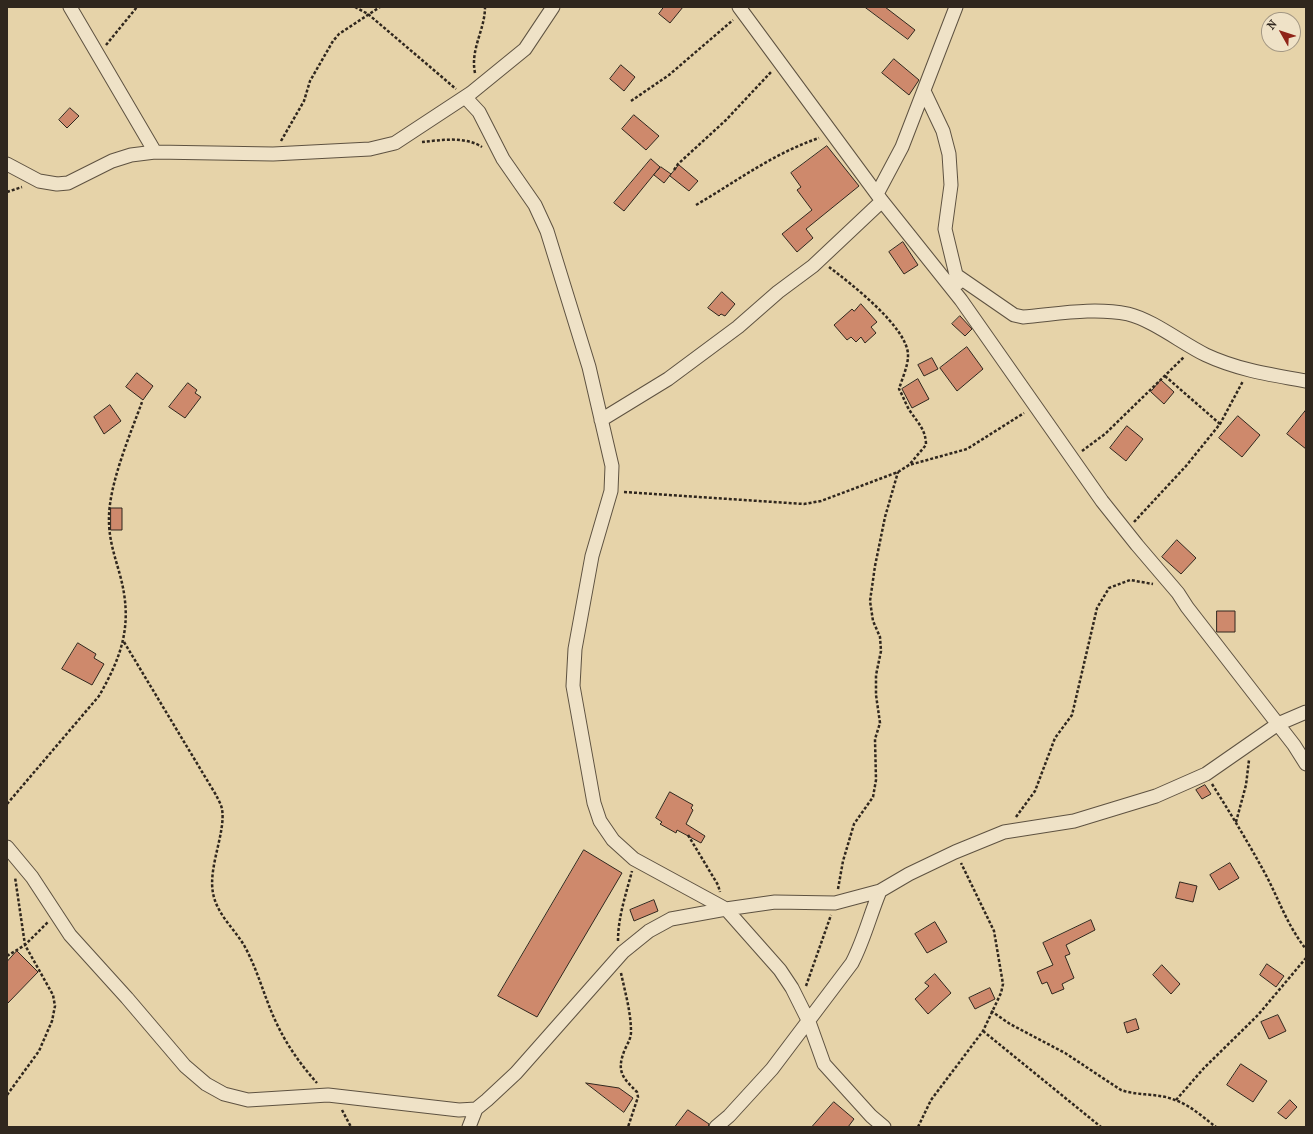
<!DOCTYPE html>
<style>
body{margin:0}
#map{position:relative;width:1313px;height:1134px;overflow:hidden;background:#e6d3a9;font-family:"IM FELL French Canon",serif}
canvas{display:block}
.frame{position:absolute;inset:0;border:8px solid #30271e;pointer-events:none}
.north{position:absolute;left:1261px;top:12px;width:40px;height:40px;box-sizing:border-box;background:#efe2c7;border:1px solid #a39783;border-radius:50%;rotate:309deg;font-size:11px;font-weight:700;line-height:16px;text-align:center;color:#30271e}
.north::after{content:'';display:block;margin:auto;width:14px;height:18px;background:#8f2418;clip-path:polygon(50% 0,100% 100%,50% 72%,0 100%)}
</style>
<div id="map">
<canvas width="1313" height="1134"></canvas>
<div class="frame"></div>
<div class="north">N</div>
</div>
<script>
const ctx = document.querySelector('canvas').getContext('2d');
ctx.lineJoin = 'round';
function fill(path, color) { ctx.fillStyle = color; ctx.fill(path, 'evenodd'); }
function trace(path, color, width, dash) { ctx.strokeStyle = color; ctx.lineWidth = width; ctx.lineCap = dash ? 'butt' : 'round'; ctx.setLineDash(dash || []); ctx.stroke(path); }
const building = new Path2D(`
 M 664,7 L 683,7 L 670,23 L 659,14 Z
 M 865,7 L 885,7 L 915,30 L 908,39 Z
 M 894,59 L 919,80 L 909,95 L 882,73 Z
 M 621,65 L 635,77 L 624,91 L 610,79 Z
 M 70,108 L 79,116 L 67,128 L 59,120 Z
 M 634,115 L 659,136 L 646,150 L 622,129 Z
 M 827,146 L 859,186 L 806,229 L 813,238 L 797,252 L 782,234 L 812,210 L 797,190 L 801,187 L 791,173 Z
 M 651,159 L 660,167 L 624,211 L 614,203 Z
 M 679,165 L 698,181 L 689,191 L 670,176 Z
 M 661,167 L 671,174 L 664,183 L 654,175 Z
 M 903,242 L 918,265 L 904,274 L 889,252 Z
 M 722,292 L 735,304 L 725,316 L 721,314 L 719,316 L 708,308 Z
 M 861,304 L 877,322 L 871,327 L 876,333 L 865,343 L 861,337 L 856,342 L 851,337 L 847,340 L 834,325 L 852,309 L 854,311 Z
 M 960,316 L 972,329 L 965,336 L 952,324 Z
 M 967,347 L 983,369 L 957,391 L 940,368 Z
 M 932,358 L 938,369 L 924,376 L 918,365 Z
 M 137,373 L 153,386 L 143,400 L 126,387 Z
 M 918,379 L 929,399 L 912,408 L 902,389 Z
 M 1161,380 L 1174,392 L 1164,404 L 1151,392 Z
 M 188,383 L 197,390 L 195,393 L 201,397 L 185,418 L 169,407 Z
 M 110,405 L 121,421 L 104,434 L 94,417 Z
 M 1306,410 L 1306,449 L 1287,434 Z
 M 1238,416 L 1260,435 L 1242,457 L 1219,438 Z
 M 1127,426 L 1143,439 L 1126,461 L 1110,448 Z
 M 111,508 L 122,508 L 122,530 L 111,530 Z
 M 1177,540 L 1196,558 L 1181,574 L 1162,557 Z
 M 1217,611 L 1235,611 L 1235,632 L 1217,632 Z
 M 78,643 L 96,654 L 94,658 L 104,664 L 92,685 L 62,669 Z
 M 1205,785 L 1211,794 L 1202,799 L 1196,790 Z
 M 670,792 L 693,805 L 691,808 L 693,810 L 686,824 L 705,836 L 701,843 L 677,830 L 676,833 L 660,824 L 662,822 L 656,818 Z
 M 584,850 L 622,873 L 537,1017 L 498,996 Z
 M 1230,863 L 1239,878 L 1219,890 L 1210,875 Z
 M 1180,882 L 1197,886 L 1193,902 L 1176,898 Z
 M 654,900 L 658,911 L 634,921 L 630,910 Z
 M 1091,920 L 1095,930 L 1066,945 L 1070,954 L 1065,956 L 1074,978 L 1062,984 L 1064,989 L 1052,994 L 1047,982 L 1042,984 L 1037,972 L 1053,965 L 1043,943 Z
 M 935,922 L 947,942 L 927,953 L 915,934 Z
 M 17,951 L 38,972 L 7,1004 L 7,962 Z
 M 1267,964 L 1284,976 L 1276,987 L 1260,975 Z
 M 1162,965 L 1180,984 L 1171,994 L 1153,975 Z
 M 935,974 L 951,993 L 928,1014 L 915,999 L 929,986 L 925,983 Z
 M 990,988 L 995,999 L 975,1009 L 969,998 Z
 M 1278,1015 L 1286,1031 L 1269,1039 L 1261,1022 Z
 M 1136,1019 L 1139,1029 L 1127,1033 L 1124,1023 Z
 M 1241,1064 L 1267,1081 L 1253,1102 L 1227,1085 Z
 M 586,1083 L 619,1088 L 633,1098 L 624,1112 Z
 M 1290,1100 L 1297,1107 L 1286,1119 L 1278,1113 Z
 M 834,1102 L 854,1119 L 848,1127 L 812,1127 Z
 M 688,1110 L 709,1124 L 708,1127 L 675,1127 Z`);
const path = new Path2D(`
 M 355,7 L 368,14 L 456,89
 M 106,45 L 137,7
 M 475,73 C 470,49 485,30 485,7
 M 631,101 L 669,75 L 733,20
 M 281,141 L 304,101 L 310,81 L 333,41 L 339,34 L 380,7
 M 422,142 C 441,140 465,136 482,147
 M 674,170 L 678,164 L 726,120 L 771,72
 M 7,192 L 22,187
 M 696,205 C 737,181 774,153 819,138
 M 829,267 C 850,283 909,328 908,356 C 908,366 902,379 899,389 C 903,396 906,405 910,411 C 918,423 926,430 926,445 L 909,465
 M 1165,376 L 1220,424
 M 1082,451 L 1105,434 L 1184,357
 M 624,492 L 804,504 L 821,501 L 898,472 L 909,465 L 967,449 L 1024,413
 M 1134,522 L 1186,466 L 1220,424 L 1243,381
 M 124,642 L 216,795 C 218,799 221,804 222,809 C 226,832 208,867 213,893 C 217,915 235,929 245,947 C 258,971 264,996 275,1020 C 286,1044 300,1064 317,1083
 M 1212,784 C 1232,816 1251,847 1268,879 C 1280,903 1289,928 1306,949
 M 7,804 L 99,696 C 123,654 133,623 120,575 C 115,557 109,540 109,521 C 108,486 130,435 142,402
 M 1016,817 L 1035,791 L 1055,738 L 1072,715 L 1097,608 L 1109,588 L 1130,580 L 1153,584
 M 1236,822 L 1246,785 L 1249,760
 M 688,835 L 718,885 L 720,892
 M 838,889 L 843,861 L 854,824 L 873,797 L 876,780 L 875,739 L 880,723 L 876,695 L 876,675 L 881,651 L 880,637 L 873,621 L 870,601 L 875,566 L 885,517 L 898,472
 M 618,941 C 618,917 626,894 632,871
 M 7,956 L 25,945 L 48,922
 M 621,973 C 625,992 631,1012 631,1032 C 631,1038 628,1043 625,1049 C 616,1071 622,1077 637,1092 L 638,1097 L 628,1127
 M 806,986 L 831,915
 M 991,1011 L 1010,1024 L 1065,1053 L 1121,1090 C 1138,1096 1159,1093 1175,1100 C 1190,1105 1204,1118 1216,1127
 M 983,1031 L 1101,1127
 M 7,1095 L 39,1051 L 52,1021 L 55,1006 L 53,995 L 25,945 L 15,877
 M 1176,1100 L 1204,1068 L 1258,1015 L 1306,958
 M 342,1110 L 351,1127
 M 918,1127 L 931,1100 L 983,1031 L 1001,993 L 1003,984 L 994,931 L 961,863`);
const minor = new Path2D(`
 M 70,7 L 155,152
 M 739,7 L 882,201 L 961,300 L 1102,501 L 1137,545 L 1178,593 L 1187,607 L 1294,745 L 1306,764
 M 924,91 L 943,131 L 949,154 L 951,185 L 945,229 L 958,283
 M 465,97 L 479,112 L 503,159 L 535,205 L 547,231 L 589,367 L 612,466 L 611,491 L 592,556 L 575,649 L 573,686 L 594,803 L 600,821 L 613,840 L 634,859 L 726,909 L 780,970 L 792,988 L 809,1022 L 824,1064 L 871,1116 L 884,1127
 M 7,164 L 39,181 L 57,184 L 68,183 L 112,161 L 131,155 L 155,152 L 273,154 L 370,149 L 395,143 L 471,93 L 525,49 L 553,7
 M 877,194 L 902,147 L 956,7
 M 956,275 L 1014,315 L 1023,317 C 1058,314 1093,307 1128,314 C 1153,320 1183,344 1206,355 C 1238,370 1272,375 1306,381
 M 601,420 L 668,379 L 738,327 L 778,292 L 813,266 L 882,201
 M 7,847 L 32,877 L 70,935 L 127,998 L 185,1066 L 206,1084 L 224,1094 L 248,1100 L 328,1095 L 459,1110 L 476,1109 L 487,1100 L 516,1073 L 623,952 L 649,931 L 671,919 L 726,909 L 775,902 L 835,903 L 880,891 L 909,874 L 955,852 L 1004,832 L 1074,821 L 1156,796 L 1206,774 L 1278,724 L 1306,712
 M 469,1127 L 476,1109
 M 716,1127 L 729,1116 L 772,1069 L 852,963 C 864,940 870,915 880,891`);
fill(building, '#ce896c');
trace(building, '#30271e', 1);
trace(minor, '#5e5241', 15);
trace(path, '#30271e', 2.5, [3, 2]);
trace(minor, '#efe2c7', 13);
</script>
